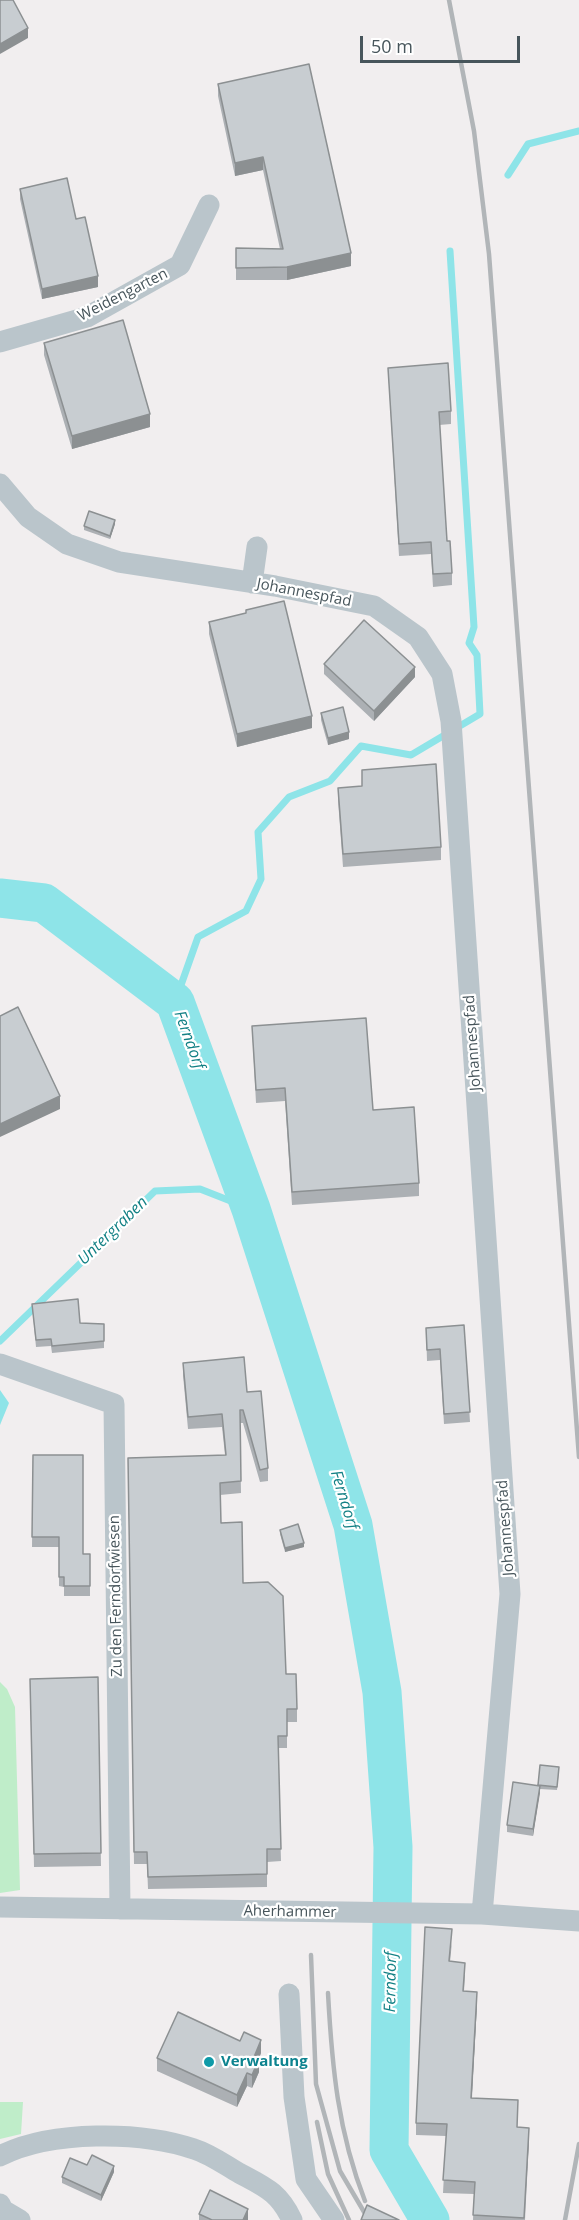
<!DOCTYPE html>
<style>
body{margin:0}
#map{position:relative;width:579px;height:2220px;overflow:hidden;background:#f1eeef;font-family:"Open Sans",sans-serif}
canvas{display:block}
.scale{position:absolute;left:360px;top:36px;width:160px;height:27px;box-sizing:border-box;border:3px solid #47555b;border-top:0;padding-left:8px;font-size:18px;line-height:21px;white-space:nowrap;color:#47555b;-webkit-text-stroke:4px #fff;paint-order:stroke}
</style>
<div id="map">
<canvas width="579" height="2220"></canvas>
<div class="scale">50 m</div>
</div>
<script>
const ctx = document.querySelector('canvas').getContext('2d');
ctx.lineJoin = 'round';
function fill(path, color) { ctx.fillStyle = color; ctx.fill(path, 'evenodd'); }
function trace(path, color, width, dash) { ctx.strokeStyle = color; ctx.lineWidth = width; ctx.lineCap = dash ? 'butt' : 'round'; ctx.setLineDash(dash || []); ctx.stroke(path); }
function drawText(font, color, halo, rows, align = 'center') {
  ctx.font = font + ' "Open Sans",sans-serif'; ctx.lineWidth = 4.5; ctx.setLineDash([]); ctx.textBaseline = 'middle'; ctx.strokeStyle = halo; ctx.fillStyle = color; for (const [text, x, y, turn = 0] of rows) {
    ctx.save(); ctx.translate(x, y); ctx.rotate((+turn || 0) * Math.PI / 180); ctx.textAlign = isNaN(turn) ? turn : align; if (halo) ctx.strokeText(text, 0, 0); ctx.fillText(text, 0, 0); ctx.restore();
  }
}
const green = new Path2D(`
 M 0,1682 L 7,1689 L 15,1707 L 20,1890 L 0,1893 Z
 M 0,2102 L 23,2102 L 21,2134 L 0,2139 Z`);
const water = new Path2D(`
 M 0,1390 L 9,1403 L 0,1425 Z`);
const stream = new Path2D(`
 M 508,175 L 528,144 L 579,131
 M 175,1002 L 198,937 L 246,911 L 261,879 L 258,832 L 289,797 L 330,781 L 361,746 L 411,755 L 480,714 L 477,655 L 469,643 L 474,627 L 450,251
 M 0,1341 L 155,1191 L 200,1189 L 251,1209`);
const river = new Path2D(`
 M 0,898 L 44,903 L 175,1002 L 251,1209 L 353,1525 L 382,1692 L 393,1847 L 389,2150 L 430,2220`);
const minor = new Path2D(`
 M 0,342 L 87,317 L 180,265 L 209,205
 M 0,484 L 28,517 L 67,544 L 119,562 L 275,586 L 374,606 L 418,637 L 442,674 L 451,721 L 510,1594 L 482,1914
 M 252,583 L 257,547
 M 0,1364 L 114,1404 L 120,1909
 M 0,1907 L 482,1914 L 579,1921
 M 289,1994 L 294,2097 L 306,2179 L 334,2220
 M 0,2156 C 51,2130 141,2131 194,2149 C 210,2154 225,2165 239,2173 C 265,2187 279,2192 292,2220
 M 0,2204 L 3,2210 L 20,2220`);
const rail = new Path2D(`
 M 449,0 L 474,131 L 489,254 L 579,1457
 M 311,1955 L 316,2084 L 340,2171 L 367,2217
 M 328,1993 C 332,2067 338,2132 365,2201
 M 317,2122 L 328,2174 L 349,2220
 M 565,2220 L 579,2144`);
const wall = new Path2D(`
 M 218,84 L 351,266 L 287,280 L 236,280 L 236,248 L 280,249 L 263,170 L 235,176 L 218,96 Z
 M 20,189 L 76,219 L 98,287 L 42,299 L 20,199 Z
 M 44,343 L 150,427 L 72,449 L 44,355 Z
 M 388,368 L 451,411 L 451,424 L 439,425 L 447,541 L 452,573 L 452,585 L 433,587 L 431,554 L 399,556 Z
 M 115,524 L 110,539 L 84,530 L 84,526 Z
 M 246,610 L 312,728 L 237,747 L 209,634 L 209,622 L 246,613 Z
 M 324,664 L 415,677 L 374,721 L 324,674 Z
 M 321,713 L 349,739 L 328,745 L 321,720 Z
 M 338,788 L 441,847 L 441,860 L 343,867 L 338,800 Z
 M 252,1026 L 373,1110 L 419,1183 L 419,1196 L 292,1205 L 285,1101 L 256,1103 Z
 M 32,1304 L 80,1323 L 104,1324 L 104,1348 L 52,1353 L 51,1346 L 36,1347 Z
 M 464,1325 L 470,1422 L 444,1424 L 440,1360 L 427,1361 L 426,1328 Z
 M 183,1363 L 247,1392 L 268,1468 L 268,1481 L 260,1482 L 243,1423 L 240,1423 L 241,1493 L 220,1495 L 221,1523 L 243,1583 L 286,1674 L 297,1709 L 297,1722 L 287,1722 L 287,1748 L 278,1748 L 281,1861 L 267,1862 L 267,1887 L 148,1889 L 147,1864 L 134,1864 L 128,1458 L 225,1455 L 222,1427 L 188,1429 L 183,1375 Z
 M 33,1455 L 83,1554 L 90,1554 L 90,1596 L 64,1596 L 64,1587 L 59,1586 L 59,1547 L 32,1547 Z
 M 280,1530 L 304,1547 L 285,1552 L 280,1534 Z
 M 98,1677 L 101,1866 L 34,1867 L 30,1679 Z
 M 540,1765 L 559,1771 L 557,1790 L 540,1789 L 533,1836 L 507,1832 L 507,1825 L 538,1786 Z
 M 452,1942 L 450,1962 L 465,1975 L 464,1991 L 477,2004 L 472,2098 L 518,2113 L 517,2127 L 529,2140 L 525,2220 L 473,2220 L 474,2194 L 443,2193 L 446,2136 L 416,2135 L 416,2123 Z
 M 261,2053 L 259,2059 L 259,2072 L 252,2088 L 247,2086 L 237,2107 L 157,2071 L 157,2058 Z
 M 87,2165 L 114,2172 L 101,2201 L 62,2183 L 62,2177 Z
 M 199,2214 L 248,2220 L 199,2220 Z`);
const shadedWall = new Path2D(`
 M 28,28 L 28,38 L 0,54 L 0,44 Z
 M 263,157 L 263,170 L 235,176 L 235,163 Z
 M 351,253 L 351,266 L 287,280 L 287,267 Z
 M 98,276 L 98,287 L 42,299 L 42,289 Z
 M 150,414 L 150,427 L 72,449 L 72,436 Z
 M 115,520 L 115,524 L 110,539 L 110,536 Z
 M 415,667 L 415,677 L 374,721 L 374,711 Z
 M 312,716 L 312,728 L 237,747 L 237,734 Z
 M 349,732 L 349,739 L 328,745 L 328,738 Z
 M 60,1096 L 60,1109 L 0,1137 L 0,1124 Z
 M 304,1543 L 304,1547 L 285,1552 L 285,1548 Z
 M 540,1786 L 540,1793 L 533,1836 L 533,1829 Z
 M 477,1992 L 477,2004 L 471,2110 L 471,2098 Z
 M 261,2040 L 261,2053 L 254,2070 L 254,2057 Z
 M 259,2059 L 259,2072 L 252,2088 L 252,2075 Z
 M 247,2073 L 247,2086 L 237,2107 L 237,2095 Z
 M 529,2128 L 529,2140 L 524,2220 Z
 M 114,2166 L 114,2172 L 101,2201 L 101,2195 Z
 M 248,2209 L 248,2220 L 243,2220 Z`);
const building = new Path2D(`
 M 0,0 L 13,0 L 28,28 L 0,44 Z
 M 309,64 L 351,253 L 287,267 L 236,268 L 236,248 L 283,249 L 263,157 L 235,163 L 218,84 Z
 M 67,178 L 76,219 L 85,217 L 98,276 L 42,289 L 20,189 Z
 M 123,320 L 150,414 L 72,436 L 44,343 Z
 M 448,363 L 451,411 L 439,412 L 447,541 L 450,541 L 452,573 L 433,574 L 431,542 L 399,544 L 388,368 Z
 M 89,511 L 115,520 L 110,536 L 84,526 Z
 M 284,601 L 312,716 L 237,734 L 209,622 L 246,613 L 246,610 Z
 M 364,620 L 415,667 L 374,711 L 324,664 Z
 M 343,707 L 349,732 L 328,738 L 321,713 Z
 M 436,764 L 441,847 L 343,854 L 338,788 L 362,786 L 362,770 Z
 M 18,1007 L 60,1096 L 0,1124 L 0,1016 Z
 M 366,1018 L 373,1110 L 414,1107 L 419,1183 L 292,1192 L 285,1088 L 256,1090 L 252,1026 Z
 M 78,1299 L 80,1323 L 104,1324 L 104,1341 L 52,1346 L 51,1339 L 36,1340 L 32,1304 Z
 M 464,1325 L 470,1412 L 444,1414 L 440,1349 L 427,1350 L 426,1328 Z
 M 244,1357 L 247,1392 L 261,1391 L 268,1468 L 260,1470 L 243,1410 L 240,1410 L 241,1481 L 220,1483 L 221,1523 L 242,1522 L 243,1583 L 268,1582 L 283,1596 L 286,1674 L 296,1674 L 297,1709 L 287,1709 L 287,1736 L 278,1736 L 281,1849 L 267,1849 L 267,1874 L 148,1877 L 147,1852 L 134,1852 L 128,1458 L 226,1455 L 222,1414 L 188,1417 L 183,1363 Z
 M 33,1455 L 83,1455 L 83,1554 L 90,1554 L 90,1586 L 64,1586 L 64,1577 L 59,1577 L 59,1537 L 32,1537 Z
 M 298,1524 L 304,1543 L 285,1548 L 280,1530 Z
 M 98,1677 L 101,1853 L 34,1854 L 30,1679 Z
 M 540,1765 L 559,1767 L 557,1787 L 538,1785 Z
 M 513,1782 L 540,1786 L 533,1829 L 507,1825 Z
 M 425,1927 L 452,1929 L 449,1961 L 465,1963 L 463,1991 L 477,1992 L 471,2098 L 518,2100 L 517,2127 L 529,2128 L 524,2218 L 473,2215 L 475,2182 L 443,2180 L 447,2124 L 416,2123 Z
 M 178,2012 L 240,2041 L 244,2032 L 261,2040 L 254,2057 L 259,2059 L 252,2075 L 247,2073 L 237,2095 L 157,2058 Z
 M 92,2155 L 114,2166 L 101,2195 L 62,2177 L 70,2158 L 87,2165 Z
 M 210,2190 L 248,2209 L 243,2220 L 212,2220 L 199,2214 Z
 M 367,2205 L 399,2220 L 361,2220 Z`);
const markers = [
 [209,2062,6,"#0f9aa8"]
];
const streetNames = [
 ["Weidengarten",123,295,-27],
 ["Johannespfad",304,593,11],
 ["Johannespfad",473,1043,-94],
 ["Johannespfad",506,1528,-94],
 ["Zu den Ferndorfwiesen",116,1596,-91],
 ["Aherhammer",290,1912,1]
];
const cultureNames = [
 ["Verwaltung",221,2062]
];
const waterNames = [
 ["Ferndorf",189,1040,70],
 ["Untergraben",113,1231,-44],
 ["Ferndorf",344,1500,73],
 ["Ferndorf",391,1982,-89]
];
fill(green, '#bfedc9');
fill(water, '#8ee4e8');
trace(stream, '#8ee4e8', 7);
trace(river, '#8ee4e8', 39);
trace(minor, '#bac5cb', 21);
trace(rail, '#b1b5b8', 4.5);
fill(wall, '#acb0b4');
fill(shadedWall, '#8c9092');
fill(building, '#c8cdd1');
trace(building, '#8c9092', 1.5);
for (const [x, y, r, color] of markers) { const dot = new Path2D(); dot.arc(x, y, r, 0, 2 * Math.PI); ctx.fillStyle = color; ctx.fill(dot); trace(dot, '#fff', 2); }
drawText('15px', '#47555b', '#fff', streetNames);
drawText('bold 15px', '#0d838f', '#fff', cultureNames, 'left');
drawText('italic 16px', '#138185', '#fff', waterNames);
</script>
